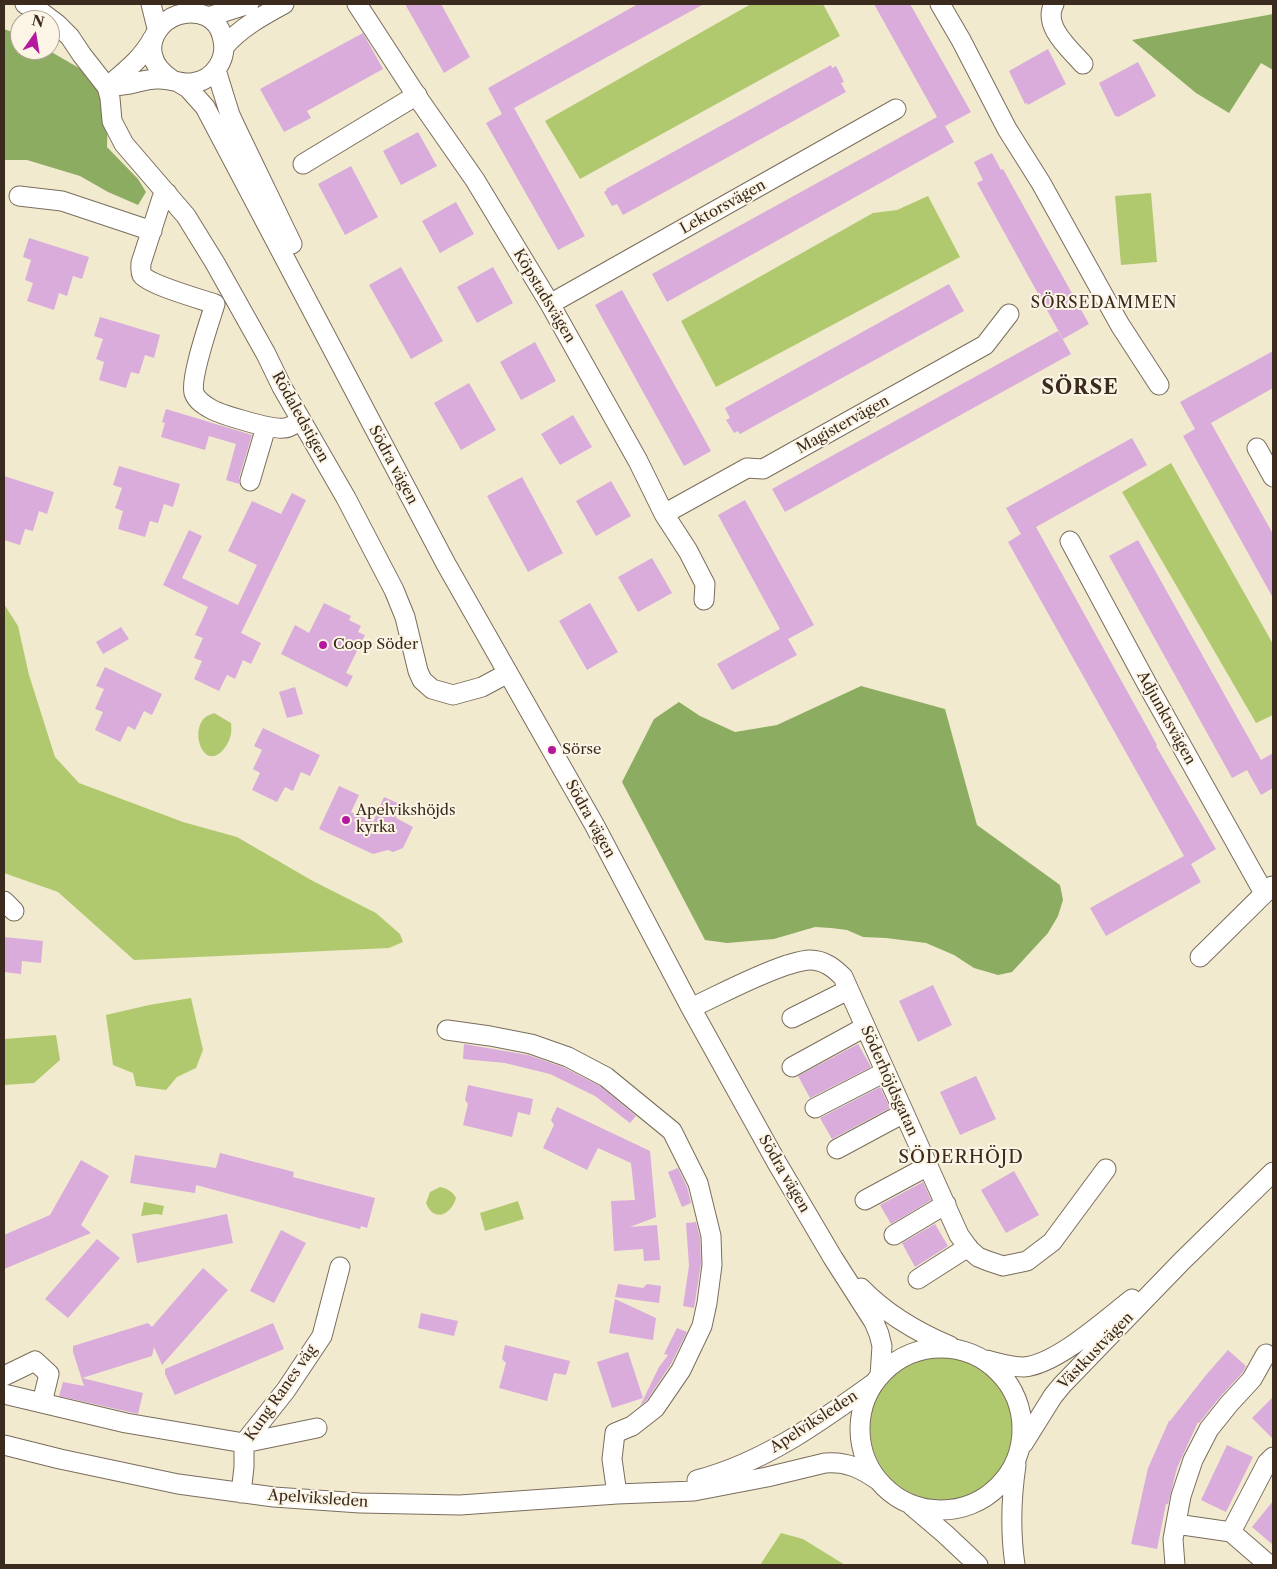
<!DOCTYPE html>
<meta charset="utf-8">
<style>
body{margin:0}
#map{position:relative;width:1277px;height:1569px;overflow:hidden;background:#f1eacf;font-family:"Libre Caslon Text",serif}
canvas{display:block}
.frame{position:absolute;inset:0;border:5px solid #3b2a1e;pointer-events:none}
.north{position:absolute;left:10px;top:10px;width:50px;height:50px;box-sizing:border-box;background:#fcf5e5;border:1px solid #afa495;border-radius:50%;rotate:13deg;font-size:14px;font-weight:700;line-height:20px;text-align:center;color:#3b2a1e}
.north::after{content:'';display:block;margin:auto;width:18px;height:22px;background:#b5179e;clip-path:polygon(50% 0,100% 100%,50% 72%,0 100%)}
</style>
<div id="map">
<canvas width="1277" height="1569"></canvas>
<div class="frame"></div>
<div class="north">N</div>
</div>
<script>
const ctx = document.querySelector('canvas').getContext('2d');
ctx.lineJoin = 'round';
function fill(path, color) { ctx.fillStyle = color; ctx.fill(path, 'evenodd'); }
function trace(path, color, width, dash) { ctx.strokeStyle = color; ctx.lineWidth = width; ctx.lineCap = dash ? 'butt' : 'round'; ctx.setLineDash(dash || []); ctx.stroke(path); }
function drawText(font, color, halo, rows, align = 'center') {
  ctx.font = font + ' "Libre Caslon Text",serif'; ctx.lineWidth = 4; ctx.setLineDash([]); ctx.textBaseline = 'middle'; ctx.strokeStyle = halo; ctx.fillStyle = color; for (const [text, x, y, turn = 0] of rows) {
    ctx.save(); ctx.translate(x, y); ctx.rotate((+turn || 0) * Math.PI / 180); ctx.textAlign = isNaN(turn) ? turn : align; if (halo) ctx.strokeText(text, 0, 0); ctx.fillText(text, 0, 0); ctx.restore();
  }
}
const green = new Path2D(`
 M 751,4 L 823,4 L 840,36 L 580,179 L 545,121 Z
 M 1151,193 L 1157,262 L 1121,265 L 1115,196 Z
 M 928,196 L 960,257 L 716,387 L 681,321 L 873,213 L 897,210 Z
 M 1171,463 L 1273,644 L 1273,715 L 1256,723 L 1122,492 Z
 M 4,604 L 18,626 L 29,675 L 55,757 L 79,783 L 183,822 L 237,837 L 311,880 L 376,913 L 400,934 L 403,942 L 389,948 L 134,960 L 58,892 L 4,873 Z
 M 214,713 L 231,723 C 232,733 231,738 226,746 C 205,777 187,729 207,716 C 209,715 212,714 214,713 Z
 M 191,998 L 203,1050 L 196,1068 L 177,1077 L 166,1090 L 136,1086 L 133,1073 L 113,1065 L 106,1015 L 149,1005 Z
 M 56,1035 L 60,1060 L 34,1083 L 4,1085 L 4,1039 Z
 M 440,1187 C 448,1189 452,1191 456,1198 C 451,1215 434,1223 426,1203 L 430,1192 Z
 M 518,1201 L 524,1219 L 485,1231 L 480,1213 Z
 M 144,1202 L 164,1206 L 162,1215 L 156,1214 L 141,1216 Z
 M870 1428a72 72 0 1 1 144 0a72 72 0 1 1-144 0Z
 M 781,1533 L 803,1539 L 845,1565 L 760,1565 Z`);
const forest = new Path2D(`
 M 1273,14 L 1273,70 L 1261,63 L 1229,113 L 1196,93 L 1132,40 Z
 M 4,29 L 20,35 L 20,50 L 48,50 L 91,75 L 108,109 L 107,147 L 138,179 L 146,192 L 138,205 L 108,192 L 80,176 L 27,160 L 4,160 Z
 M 861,686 L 945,709 L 977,825 L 1060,885 L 1063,900 L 1058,916 L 1048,933 L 1012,972 L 998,975 L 974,968 L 954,955 L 926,943 L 886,938 L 863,937 L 847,930 L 831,928 L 815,927 L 774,939 L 727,943 L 705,940 L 622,782 L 654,719 L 679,702 L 700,716 L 735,732 L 777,725 Z`);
const building = new Path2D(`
 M 405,4 L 441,4 L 470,57 L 444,73 Z
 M 638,4 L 704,4 L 514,108 L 585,236 L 558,250 L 486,123 L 502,114 L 488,88 Z
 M 874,4 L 910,4 L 971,112 L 945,126 L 954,142 L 667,302 L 652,274 L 937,117 Z
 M 363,33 L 383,69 L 307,111 L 311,118 L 284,132 L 260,89 Z
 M 1048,49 L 1066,84 L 1028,105 L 1027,103 L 1025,104 L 1009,71 Z
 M 1138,62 L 1156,96 L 1118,117 L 1117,116 L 1115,116 L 1099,83 Z
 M 831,65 L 832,68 L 836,66 L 844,82 L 841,83 L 846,92 L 623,215 L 617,204 L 612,206 L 604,192 L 607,190 L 606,189 Z
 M 418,132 L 437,166 L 401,185 L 383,151 Z
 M 992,153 L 1001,170 L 1003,169 L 1089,324 L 1063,339 L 977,183 L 983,180 L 974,162 Z
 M 351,166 L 378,217 L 345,235 L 318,184 Z
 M 456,202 L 474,234 L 440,253 L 422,221 Z
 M 29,238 L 89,257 L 82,279 L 73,276 L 67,296 L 59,293 L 54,310 L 27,301 L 33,283 L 25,280 L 31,260 L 23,257 Z
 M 401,267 L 443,341 L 411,359 L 369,285 Z
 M 493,267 L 513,303 L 477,323 L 457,287 Z
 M 949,284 L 964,311 L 740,434 L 738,431 L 734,433 L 726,420 L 730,418 L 725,408 Z
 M 622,290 L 711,451 L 684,466 L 595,305 Z
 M 100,317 L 160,335 L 154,358 L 145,355 L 139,374 L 131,372 L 126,388 L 99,380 L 104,362 L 96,359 L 103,339 L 94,336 Z
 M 1058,331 L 1071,354 L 785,512 L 772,489 Z
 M 535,342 L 556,381 L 521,400 L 500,362 Z
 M 1273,351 L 1273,388 L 1211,423 L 1273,534 L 1273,598 L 1183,436 L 1195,429 L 1180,402 Z
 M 469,383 L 496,430 L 461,450 L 434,403 Z
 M 166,409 L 252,435 L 239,478 L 239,484 L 226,480 L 236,444 L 209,436 L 205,450 L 161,437 L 165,423 L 162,422 Z
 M 573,415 L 592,447 L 560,465 L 541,434 Z
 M 1132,438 L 1147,465 L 1036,527 L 1157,745 L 1156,746 L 1216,849 L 1191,864 L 1201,882 L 1106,936 L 1090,908 L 1184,856 L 1008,542 L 1021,534 L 1006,508 Z
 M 119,466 L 180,484 L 173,507 L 164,504 L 158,523 L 150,521 L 145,537 L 118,529 L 123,511 L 115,508 L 122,488 L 113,485 Z
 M 4,476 L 54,492 L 47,514 L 39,511 L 33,531 L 25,529 L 20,545 L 4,540 Z
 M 522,477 L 563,553 L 528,572 L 487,496 Z
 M 611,481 L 631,516 L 596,536 L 576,501 Z
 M 292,493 L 306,500 L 241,633 L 261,643 L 251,664 L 243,660 L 235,679 L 227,675 L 219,691 L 194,679 L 202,661 L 194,658 L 203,638 L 195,635 L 208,607 L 163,585 L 189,530 L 202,536 L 182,578 L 238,605 L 257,565 L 228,551 L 252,501 L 281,514 Z
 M 745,500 L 814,625 L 788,639 L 797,655 L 732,690 L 717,664 L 780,629 L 718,515 Z
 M 1138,540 L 1261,760 L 1273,753 L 1273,788 L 1261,795 L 1247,770 L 1232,778 L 1109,556 Z
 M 652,558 L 672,593 L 638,612 L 618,577 Z
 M 324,603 L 351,616 L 349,620 L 361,626 L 358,632 L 365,635 L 346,673 L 353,676 L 347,687 L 281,654 L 295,625 L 309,633 Z
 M 590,603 L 618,652 L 587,670 L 559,621 Z
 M 121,627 L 129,639 L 103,654 L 96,642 Z
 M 105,667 L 162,694 L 152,715 L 144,711 L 135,730 L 128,726 L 120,742 L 95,730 L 103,712 L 95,709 L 104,689 L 96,686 Z
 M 295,687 L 303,714 L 287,718 L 279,692 Z
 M 263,728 L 320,755 L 310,776 L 301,772 L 293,791 L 285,787 L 277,802 L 252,790 L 260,773 L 253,769 L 262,750 L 254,746 Z
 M 339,786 L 359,795 L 351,812 L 373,822 L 384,797 L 402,805 L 396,818 L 413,827 L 403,848 L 393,852 L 388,850 L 373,854 L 319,829 Z
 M 4,937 L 43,941 L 41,963 L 22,961 L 21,974 L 4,972 Z
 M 933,985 L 952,1025 L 918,1042 L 899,1001 Z
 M 464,1044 L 528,1055 L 563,1067 L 600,1086 L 636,1116 L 630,1123 L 595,1096 L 550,1074 L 505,1063 L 463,1059 Z
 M 858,1044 L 871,1067 L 810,1098 L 798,1076 Z
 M 976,1076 L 996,1119 L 960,1135 L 940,1092 Z
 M 468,1085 L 533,1099 L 530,1115 L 518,1112 L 512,1137 L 463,1125 L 468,1104 L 465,1100 Z
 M 880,1087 L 890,1108 L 832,1139 L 820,1118 Z
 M 557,1107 L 650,1151 L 656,1217 L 630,1227 L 657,1225 L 660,1260 L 644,1261 L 643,1249 L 614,1251 L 611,1201 L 635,1200 L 631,1163 L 598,1148 L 587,1170 L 543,1148 L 554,1125 L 551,1120 Z
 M 220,1153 L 294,1172 L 293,1177 L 375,1198 L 367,1228 L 361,1226 L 360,1229 L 196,1185 L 195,1193 L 130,1183 L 135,1155 L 216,1168 Z
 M 81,1160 L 109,1176 L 81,1225 L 91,1233 L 4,1269 L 4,1235 L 50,1215 Z
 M 678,1168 L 687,1187 L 691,1203 L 682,1207 L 668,1172 Z
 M 1014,1171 L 1039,1215 L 1006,1233 L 981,1190 Z
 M 923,1182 L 931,1200 L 891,1224 L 880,1205 Z
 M 227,1214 L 233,1243 L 137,1263 L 132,1234 Z
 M 696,1222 L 700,1238 L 701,1264 L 694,1308 L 683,1306 L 689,1266 L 686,1223 Z
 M 935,1224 L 948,1246 L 915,1267 L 902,1243 Z
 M 281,1230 L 306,1243 L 274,1303 L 250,1291 Z
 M 97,1239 L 120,1258 L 68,1318 L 45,1299 Z
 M 203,1268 L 228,1290 L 162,1365 L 154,1347 L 152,1356 L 82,1378 L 143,1393 L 138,1414 L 59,1396 L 63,1382 L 84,1386 L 73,1352 L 73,1346 L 148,1323 L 152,1327 Z
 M 618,1284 L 643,1288 L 647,1284 L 661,1286 L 659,1303 L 615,1297 Z
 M 615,1299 L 656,1318 L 653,1340 L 609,1333 Z
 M 421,1313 L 458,1321 L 454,1336 L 418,1328 Z
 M 273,1323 L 284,1349 L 175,1395 L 165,1374 L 165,1369 Z
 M 677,1328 L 687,1332 L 671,1364 L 647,1400 L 640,1406 L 659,1367 L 668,1355 L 664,1354 Z
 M 505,1345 L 570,1361 L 566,1375 L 554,1373 L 547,1401 L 499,1388 L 506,1363 L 502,1359 Z
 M 1228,1350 L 1246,1366 L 1243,1372 L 1220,1397 L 1199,1423 L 1198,1422 L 1177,1468 L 1168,1504 L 1166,1504 L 1157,1549 L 1131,1544 L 1148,1468 L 1169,1421 L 1170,1421 L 1206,1375 Z
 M 628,1352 L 643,1398 L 612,1408 L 597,1362 Z
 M 1273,1397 L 1273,1439 L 1252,1418 Z
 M 1227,1445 L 1253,1457 L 1226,1512 L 1201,1500 Z
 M 1273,1501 L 1273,1545 L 1252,1527 Z`);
const minor = new Path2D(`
 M 25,4 L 41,12 L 57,24 L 70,37 L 82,55 L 107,87 L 110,98 L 112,121 L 124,144 L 186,216 L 215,263 L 266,354 L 282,387 L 346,498 L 394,590 L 405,617 L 418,671 L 422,680 L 432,689 L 453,695 L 482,687 L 508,673
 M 151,4 L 157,28
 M 357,4 L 420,101 L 475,180 L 550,304 L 638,461 L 664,514 L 688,551 L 705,584 L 704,600
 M 940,4 L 961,40 L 1007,129 L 1041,183 L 1120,325 L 1159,385
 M 1054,4 C 1042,26 1070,49 1083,64
 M 208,17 L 249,4
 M 224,47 C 240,28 262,16 284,4
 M 216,70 L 230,115 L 236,128 L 292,244
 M 178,82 L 188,88 L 205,107 L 446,564 L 595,826 L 691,1008 L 777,1163 L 833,1258 L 874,1322 L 879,1334 L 882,1346 L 880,1376
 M 107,87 C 115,86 123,85 130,84 C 139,82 147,79 157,79 C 169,78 179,84 191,83 C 214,81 229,58 222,36 C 220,27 214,20 206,16 C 167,0 127,50 171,79
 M 107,87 C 124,72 142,59 153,38
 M 303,164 L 417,95
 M 167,193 L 162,198 L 141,263 C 141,267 140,271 142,275 C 150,285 200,299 215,304 C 209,323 190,378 194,393 C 197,401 204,405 211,409 C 222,415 272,430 284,428 C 290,428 296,423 301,420
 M 19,196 L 62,201 L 152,231
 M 550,304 L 896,109
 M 1257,448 L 1273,477
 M 250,481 L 266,427
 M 664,514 L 747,468 L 763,469 L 985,345 L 1009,314
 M 1070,541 L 1147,684 L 1264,893
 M 4,901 L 14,911
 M 1200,957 L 1272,886
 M 691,1008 C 723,993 754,976 787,965 C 794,963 803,960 810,960 C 824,960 834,968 843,977 L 959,1235 L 969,1249 L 978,1257 L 988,1261 L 1003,1266 L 1027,1261 L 1052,1242 L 1106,1169
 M 792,1018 L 848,990
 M 447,1030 L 490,1036 L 531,1044 L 568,1057 L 606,1077 L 672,1131 L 698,1183 L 711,1236 L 712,1265 L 707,1303 L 702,1326 L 681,1370 L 655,1408 L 632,1426 L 615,1433 L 612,1459 L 617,1494
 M 792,1067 L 865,1027
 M 815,1108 L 885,1072
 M 837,1149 L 904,1113
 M 865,1200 L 928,1166
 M 894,1235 L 946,1204
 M 918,1279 L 968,1247
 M 861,1288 C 886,1314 917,1332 950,1346
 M860 1429a81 81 0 1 1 162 0a81 81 0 1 1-162 0Z
 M 986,1360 C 998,1363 1011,1367 1024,1367 C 1057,1364 1105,1320 1132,1299
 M 4,1376 L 35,1361 L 49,1374 L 42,1403
 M 4,1394 L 126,1423 L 244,1443 L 317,1428
 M 1023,1444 L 1053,1396 L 1062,1385 L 1182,1261 L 1273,1172
 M 4,1445 L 60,1459 L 178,1484 L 274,1497 L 360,1503 L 460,1505 L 617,1494 L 694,1491 L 767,1477 L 825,1463 C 847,1461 862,1469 879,1481
 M 697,1480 C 765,1462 818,1423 874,1383
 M 241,1493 L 244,1467 L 244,1443 L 286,1390 L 322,1336 L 340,1267
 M 912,1506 L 945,1534 L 978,1565
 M 1176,1524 L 1231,1532 L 1269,1565
 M 1231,1532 L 1267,1463 L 1273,1457
 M 1015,1565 C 1010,1531 1011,1499 1016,1465
 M 1175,1565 L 1173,1539 L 1181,1496 L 1193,1460 L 1209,1429 L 1229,1404 L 1252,1379 L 1266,1354`);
const markers = [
 [323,645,5,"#b5179e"],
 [552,750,5,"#b5179e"],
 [346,820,5,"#b5179e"]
];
const streetNames = [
 ["Lektorsvägen",723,207,-29],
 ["Köpstadsvägen",544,296,59],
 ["Rödaledstigen",300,417,61],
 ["Magistervägen",843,425,-29],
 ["Södra vägen",393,465,62],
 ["Adjunktsvägen",1166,718,61],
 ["Södra vägen",590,819,61],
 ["Söderhöjdsgatan",889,1081,66],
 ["Södra vägen",784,1174,60],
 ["Västkustvägen",1096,1351,-46],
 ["Kung Ranes väg",281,1393,-55],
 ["Apelviksleden",814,1422,-33],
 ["Apelviksleden",318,1499,4]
];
const poiNames = [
 ["Coop Söder",333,645],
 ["Sörse",562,750],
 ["Apelvikshöjds",356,811],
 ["kyrka",356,828]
];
const neighbourhoodNames = [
 ["SÖRSEDAMMEN",1104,303]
];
const quarterNames = [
 ["SÖDERHÖJD",961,1158]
];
const districtNames = [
 ["SÖRSE",1080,388]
];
fill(green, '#b1c96e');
fill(forest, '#8cad61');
fill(building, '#d9acdb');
trace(minor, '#7b6d5c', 21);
trace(minor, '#fff', 19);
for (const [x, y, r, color] of markers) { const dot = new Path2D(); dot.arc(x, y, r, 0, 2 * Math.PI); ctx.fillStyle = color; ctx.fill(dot); trace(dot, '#fcf5e5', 2); }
drawText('15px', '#3b2a1e', '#fcf5e5', streetNames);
drawText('15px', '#3b2a1e', '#fcf5e5', poiNames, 'left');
ctx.letterSpacing = '1px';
drawText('16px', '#3b2a1e', '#fcf5e5', neighbourhoodNames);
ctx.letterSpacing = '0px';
ctx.letterSpacing = '1px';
drawText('18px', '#3b2a1e', '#fcf5e5', quarterNames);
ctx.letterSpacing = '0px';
ctx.letterSpacing = '1px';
drawText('bold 20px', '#3b2a1e', '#fcf5e5', districtNames);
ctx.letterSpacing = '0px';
</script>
